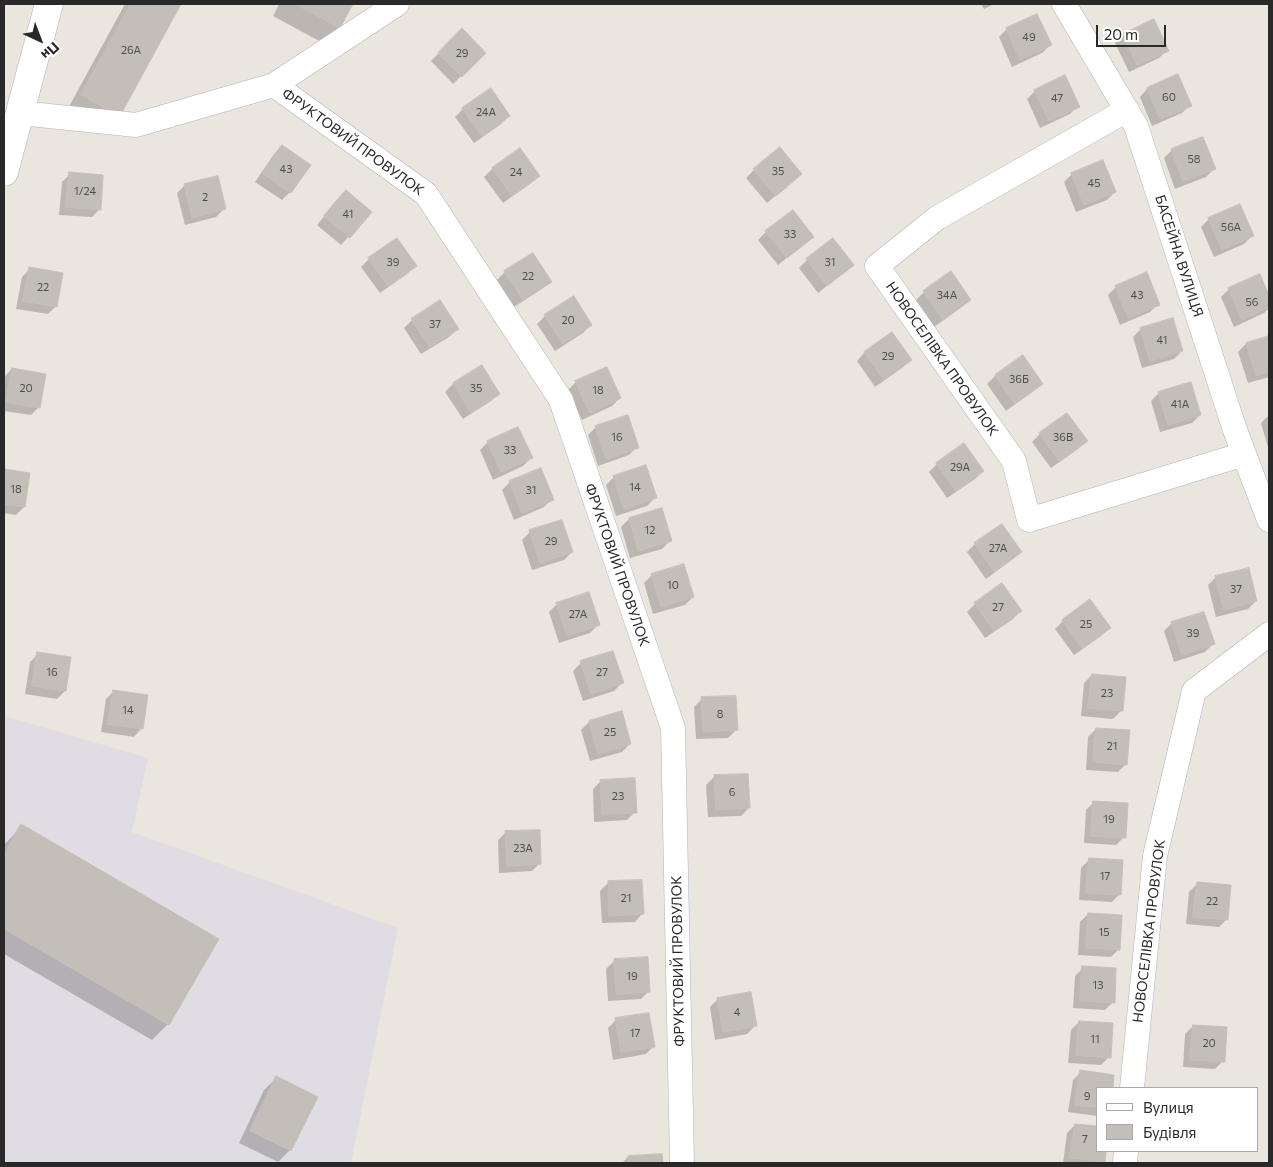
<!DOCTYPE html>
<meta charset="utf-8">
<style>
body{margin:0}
#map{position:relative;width:1273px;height:1167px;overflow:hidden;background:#eae5dd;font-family:Commissioner,sans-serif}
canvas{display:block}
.frame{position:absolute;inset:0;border:5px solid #292929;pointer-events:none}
.legend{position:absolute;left:1096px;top:1087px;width:162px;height:65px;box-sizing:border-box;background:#fff;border:1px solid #a9a9a9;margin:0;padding:6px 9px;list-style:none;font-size:15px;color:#292929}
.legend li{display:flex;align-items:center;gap:10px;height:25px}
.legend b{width:25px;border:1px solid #a9a9a9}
.north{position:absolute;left:15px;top:15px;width:50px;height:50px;-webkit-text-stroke:4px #fff;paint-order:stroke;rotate:137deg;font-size:14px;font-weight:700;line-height:20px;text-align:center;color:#292929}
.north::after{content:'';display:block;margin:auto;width:18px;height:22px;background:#292929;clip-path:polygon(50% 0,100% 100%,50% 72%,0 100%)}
.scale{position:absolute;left:1096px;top:25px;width:70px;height:22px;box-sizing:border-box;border:2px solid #292929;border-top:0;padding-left:6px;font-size:15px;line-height:18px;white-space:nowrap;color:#292929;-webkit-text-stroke:4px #fff;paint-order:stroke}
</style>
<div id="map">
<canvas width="1273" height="1167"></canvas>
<div class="frame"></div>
<ul class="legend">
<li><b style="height:6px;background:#fff"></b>Вулиця</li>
<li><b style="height:14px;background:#c3bfb8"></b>Будівля</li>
</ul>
<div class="north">Пн</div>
<div class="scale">20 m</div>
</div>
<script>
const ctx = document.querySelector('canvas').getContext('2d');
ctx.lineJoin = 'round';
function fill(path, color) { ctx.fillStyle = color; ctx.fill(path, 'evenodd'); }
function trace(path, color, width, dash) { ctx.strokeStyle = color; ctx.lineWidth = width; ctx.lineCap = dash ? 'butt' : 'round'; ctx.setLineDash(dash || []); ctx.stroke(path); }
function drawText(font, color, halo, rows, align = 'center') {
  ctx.font = font + ' Commissioner,sans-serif'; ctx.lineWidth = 4.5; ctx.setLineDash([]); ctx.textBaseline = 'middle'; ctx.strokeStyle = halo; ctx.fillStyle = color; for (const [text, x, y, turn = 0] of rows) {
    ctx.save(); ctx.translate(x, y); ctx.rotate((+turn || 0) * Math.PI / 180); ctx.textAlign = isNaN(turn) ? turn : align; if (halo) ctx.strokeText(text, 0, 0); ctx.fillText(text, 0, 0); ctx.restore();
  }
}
const industrial = new Path2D(`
 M 4,716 L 148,758 L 132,832 L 398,928 L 351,1163 L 4,1163 Z`);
const shadow = new Path2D(`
 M 125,4 L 180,4 L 119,115 L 66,112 Z
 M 279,4 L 352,4 L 339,27 L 323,43 L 273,16 Z
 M 981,4 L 994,4 L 984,9 Z
 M 1036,15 L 1050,45 L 1042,53 L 1012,67 L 999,37 L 1007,29 Z
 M 462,30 L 485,53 L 453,84 L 431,61 Z
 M 1123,35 L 1167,50 L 1159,58 L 1129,72 L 1115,43 Z
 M 1147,89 L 1190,105 L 1182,113 L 1152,126 L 1140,97 Z
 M 1035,91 L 1078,106 L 1070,114 L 1040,128 L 1027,99 Z
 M 463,109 L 509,116 L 501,124 L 474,143 L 455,117 Z
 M 282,146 L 309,165 L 290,192 L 282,200 L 255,182 L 274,154 Z
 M 520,150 L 538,176 L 530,184 L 503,203 L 484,177 L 492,169 Z
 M 1172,150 L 1214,169 L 1206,177 L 1175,189 L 1164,158 Z
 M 754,170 L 792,182 L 767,203 L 746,178 Z
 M 70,174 L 100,209 L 92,217 L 59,215 L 62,182 Z
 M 1072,174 L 1115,192 L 1107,200 L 1076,212 L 1064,182 Z
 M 185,185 L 224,209 L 216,217 L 185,225 L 177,193 Z
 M 338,199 L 371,212 L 341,245 L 317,225 Z
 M 1209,219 L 1252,236 L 1244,244 L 1214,257 L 1201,227 Z
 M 766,232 L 804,244 L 778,265 L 758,240 Z
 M 533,254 L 550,281 L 542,289 L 514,307 L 497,280 L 505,272 Z
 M 369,259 L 415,266 L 407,274 L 380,293 L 361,267 Z
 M 807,260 L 853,265 L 818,293 L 799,268 Z
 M 30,269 L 56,306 L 48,314 L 16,309 L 22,277 Z
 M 951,273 L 970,299 L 962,307 L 934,327 L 916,300 L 924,292 Z
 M 1259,276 L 1269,300 L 1269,308 L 1264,313 L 1234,327 L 1221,297 L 1229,289 Z
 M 1116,287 L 1158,304 L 1150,312 L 1120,325 L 1108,295 Z
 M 545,316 L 591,325 L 583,333 L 555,351 L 537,324 Z
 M 412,320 L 457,329 L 449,337 L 421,354 L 404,328 Z
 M 1141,329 L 1182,351 L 1174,359 L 1142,368 L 1133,337 Z
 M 891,334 L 910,360 L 902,368 L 875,387 L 857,361 L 864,353 Z
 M 1269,337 L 1269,377 L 1248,383 L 1238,352 L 1246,344 Z
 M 1022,357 L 1041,383 L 1033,391 L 1006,411 L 987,384 L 995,376 Z
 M 481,366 L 499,393 L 491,401 L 463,419 L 445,392 L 453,384 Z
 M 12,369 L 39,407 L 31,415 L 4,411 L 4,377 Z
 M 576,382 L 620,398 L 612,406 L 582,420 L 568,390 Z
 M 1159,393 L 1200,415 L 1192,423 L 1160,432 L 1151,401 Z
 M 1269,415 L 1269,451 L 1261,423 Z
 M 596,427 L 637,447 L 629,455 L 598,466 L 588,435 Z
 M 1040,434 L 1086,441 L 1078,449 L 1051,468 L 1032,442 Z
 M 488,442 L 531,458 L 523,466 L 493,480 L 480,450 Z
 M 964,445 L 983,471 L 975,479 L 947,498 L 929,472 L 937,464 Z
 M 4,471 L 29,474 L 24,507 L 16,515 L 4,513 Z
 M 614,477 L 655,498 L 647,506 L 616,516 L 606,485 Z
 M 510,482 L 552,499 L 544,507 L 514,520 L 502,490 Z
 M 629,519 L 670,541 L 662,549 L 630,558 L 621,527 Z
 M 1002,525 L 1020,552 L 1013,559 L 986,579 L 967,552 L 975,544 Z
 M 530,532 L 572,552 L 564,560 L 532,570 L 522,540 Z
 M 652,575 L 693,597 L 685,605 L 653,614 L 644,583 Z
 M 1216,577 L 1256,601 L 1248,609 L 1216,617 L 1208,585 Z
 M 1002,585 L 1020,611 L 1013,619 L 985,638 L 967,612 L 975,604 Z
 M 557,604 L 598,625 L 590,633 L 559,643 L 549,612 Z
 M 1063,621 L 1109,628 L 1101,636 L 1074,655 L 1055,629 Z
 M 1172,623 L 1213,644 L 1205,652 L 1174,662 L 1164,631 Z
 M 38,654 L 65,691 L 57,699 L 25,694 L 30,662 Z
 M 581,663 L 622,683 L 614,691 L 583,701 L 573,671 Z
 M 1092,675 L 1125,678 L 1121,711 L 1113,719 L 1081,716 L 1084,683 Z
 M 114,691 L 141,729 L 134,737 L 101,732 L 106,699 Z
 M 702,699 L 736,730 L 728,738 L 696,739 L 694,707 Z
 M 589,722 L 630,744 L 622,752 L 590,761 L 581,730 Z
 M 1096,729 L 1126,764 L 1118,772 L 1086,770 L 1088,737 Z
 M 714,777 L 749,808 L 741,816 L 708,817 L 706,785 Z
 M 601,781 L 635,812 L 627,820 L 594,822 L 593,789 Z
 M 1094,802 L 1124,837 L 1116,845 L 1084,843 L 1086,810 Z
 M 22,826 L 168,1024 L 152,1040 L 4,954 L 4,845 Z
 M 506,832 L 540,863 L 532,871 L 499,873 L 498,840 Z
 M 1089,860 L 1120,894 L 1112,902 L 1079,900 L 1081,868 Z
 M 608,883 L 642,914 L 635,922 L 602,923 L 600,891 Z
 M 1197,884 L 1227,919 L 1219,927 L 1186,924 L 1189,892 Z
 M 1088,914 L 1119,949 L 1111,957 L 1078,955 L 1080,922 Z
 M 614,961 L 649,991 L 641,999 L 608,1001 L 606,969 Z
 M 1083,968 L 1113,1002 L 1105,1010 L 1073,1008 L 1075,976 Z
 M 718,999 L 755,1026 L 747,1034 L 715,1040 L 710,1007 Z
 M 616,1020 L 654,1046 L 646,1054 L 613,1060 L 608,1028 Z
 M 1079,1022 L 1109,1057 L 1101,1065 L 1068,1063 L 1071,1030 Z
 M 1193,1026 L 1223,1061 L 1215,1069 L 1183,1067 L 1185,1034 Z
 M 1081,1072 L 1113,1076 L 1111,1088 L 1097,1088 L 1097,1116 L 1068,1112 L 1073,1080 Z
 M 276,1078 L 290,1150 L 278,1162 L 239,1143 L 264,1090 Z
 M 1075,1125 L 1097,1151 L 1105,1151 L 1102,1163 L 1063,1163 L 1067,1133 Z
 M 661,1155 L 661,1163 L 622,1163 L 628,1157 Z`);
const building = new Path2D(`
 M 131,4 L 181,4 L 120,116 L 81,95 Z
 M 296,4 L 353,4 L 340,28 Z
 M 1037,14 L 1052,45 L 1020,60 L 1006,28 Z
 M 1154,19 L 1169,51 L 1137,65 L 1123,34 Z
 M 462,28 L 486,53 L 462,77 L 438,53 Z
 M 1178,74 L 1192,106 L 1160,119 L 1147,88 Z
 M 1065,75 L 1080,107 L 1049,121 L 1034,90 Z
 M 491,88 L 510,116 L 482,136 L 462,108 Z
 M 1203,137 L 1216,169 L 1183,181 L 1171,149 Z
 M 282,145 L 311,165 L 291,193 L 262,173 Z
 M 780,147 L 802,174 L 776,196 L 753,169 Z
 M 520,148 L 540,176 L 512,196 L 492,168 Z
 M 1103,160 L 1116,192 L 1084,205 L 1071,173 Z
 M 69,172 L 103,175 L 101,210 L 66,207 Z
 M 218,176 L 226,209 L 192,218 L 184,184 Z
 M 346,190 L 372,212 L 350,238 L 324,216 Z
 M 1240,204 L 1254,236 L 1222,250 L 1208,218 Z
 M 793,210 L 814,237 L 787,258 L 765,231 Z
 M 397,238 L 417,266 L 388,286 L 368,258 Z
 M 833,238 L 854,265 L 827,286 L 806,259 Z
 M 533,253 L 552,282 L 523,300 L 504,271 Z
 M 29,267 L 63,273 L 57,307 L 23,301 Z
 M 951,271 L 971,300 L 943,320 L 923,291 Z
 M 1147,272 L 1160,305 L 1128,318 L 1115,286 Z
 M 1260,274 L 1269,296 L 1269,307 L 1242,320 L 1228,288 Z
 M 574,296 L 592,325 L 563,344 L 544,315 Z
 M 440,300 L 459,329 L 430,347 L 411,319 Z
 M 1173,318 L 1183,351 L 1150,361 L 1140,328 Z
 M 892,332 L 912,360 L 884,380 L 864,352 Z
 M 1269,336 L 1269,372 L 1256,376 L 1246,343 Z
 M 1023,355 L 1043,384 L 1015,404 L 995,375 Z
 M 482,365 L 500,394 L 471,413 L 453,383 Z
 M 607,367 L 621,398 L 590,413 L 575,381 Z
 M 12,368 L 46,374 L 40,408 L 6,402 Z
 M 1191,382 L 1201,415 L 1168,425 L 1158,392 Z
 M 1067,413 L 1088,441 L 1059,461 L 1039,433 Z
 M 628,415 L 639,448 L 606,459 L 595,426 Z
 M 518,427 L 533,458 L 501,472 L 487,441 Z
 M 964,443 L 984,471 L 956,491 L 936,463 Z
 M 646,465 L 657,498 L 624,509 L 613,476 Z
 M 541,468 L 554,500 L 522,513 L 509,481 Z
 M 4,469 L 30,473 L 25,507 L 4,504 Z
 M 662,508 L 672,541 L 638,551 L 629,518 Z
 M 562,520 L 573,552 L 540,563 L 529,530 Z
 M 1002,524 L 1022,552 L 994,572 L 974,543 Z
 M 684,564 L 694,597 L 661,607 L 651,574 Z
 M 1249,568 L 1257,601 L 1224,610 L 1215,576 Z
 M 1002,583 L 1022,611 L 994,631 L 974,603 Z
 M 589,592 L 600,625 L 567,636 L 556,603 Z
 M 1090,599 L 1111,628 L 1082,648 L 1062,620 Z
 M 1204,612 L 1215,644 L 1182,655 L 1171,622 Z
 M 613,651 L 624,683 L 591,694 L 580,661 Z
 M 37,652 L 71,657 L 66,691 L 32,686 Z
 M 1092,674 L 1126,677 L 1123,711 L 1088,708 Z
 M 113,690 L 148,695 L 143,729 L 108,724 Z
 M 736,696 L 738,730 L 703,732 L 701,697 Z
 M 622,711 L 631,744 L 598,754 L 589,721 Z
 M 1096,728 L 1130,730 L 1127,765 L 1093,762 Z
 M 748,774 L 750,808 L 716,810 L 714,775 Z
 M 635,778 L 637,813 L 602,814 L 600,780 Z
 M 1093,801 L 1128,803 L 1126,838 L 1091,836 Z
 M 21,824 L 219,939 L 169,1025 L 4,929 L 4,854 Z
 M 540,830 L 541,864 L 507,866 L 505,831 Z
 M 1089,858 L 1123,860 L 1121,895 L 1086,893 Z
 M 642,880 L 644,914 L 609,916 L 608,881 Z
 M 1197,882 L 1231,885 L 1228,920 L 1193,917 Z
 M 1088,913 L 1122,915 L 1120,950 L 1086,948 Z
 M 648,957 L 650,992 L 616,994 L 614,959 Z
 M 1082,966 L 1116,968 L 1115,1003 L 1080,1001 Z
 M 751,992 L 757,1026 L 723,1032 L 717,998 Z
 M 649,1013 L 655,1047 L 621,1052 L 615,1018 Z
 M 1079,1021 L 1113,1023 L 1111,1058 L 1076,1055 Z
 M 1193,1025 L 1227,1027 L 1225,1062 L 1190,1060 Z
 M 1080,1070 L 1114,1075 L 1113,1088 L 1097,1088 L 1097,1107 L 1075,1105 Z
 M 276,1076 L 318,1097 L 291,1151 L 250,1131 Z
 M 1075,1124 L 1097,1126 L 1097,1151 L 1106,1151 L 1105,1162 L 1070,1158 Z
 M 662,1154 L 663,1163 L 628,1163 L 628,1156 Z`);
const minor = new Path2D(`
 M 1064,4 L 1136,126 L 1235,430 L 1269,520
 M 274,85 L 426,194 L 561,400 L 673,728 L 682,1163
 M 1127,110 L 937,218 L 877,266 L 1014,461 L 1029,520 L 1244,454
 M 20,113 L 136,125 L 274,85 L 397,4
 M 1132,1088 L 1155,856 L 1194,691 L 1269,634
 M 1125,1163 L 1126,1151`);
const tertiary = new Path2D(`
 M 4,172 L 49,4`);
const numberNames = [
 ["49",1029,37],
 ["26А",131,50],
 ["29",462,53],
 ["60",1169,97],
 ["47",1057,98],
 ["24А",486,112],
 ["58",1194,159],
 ["43",286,169],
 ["35",778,171],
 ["24",516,172],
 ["45",1094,183],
 ["1/24",85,191],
 ["2",205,197],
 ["41",348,214],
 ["56А",1231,227],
 ["33",790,234],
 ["39",393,262],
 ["31",830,262],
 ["22",528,276],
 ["22",43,287],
 ["34А",947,295],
 ["43",1137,295],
 ["56",1252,302],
 ["20",568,320],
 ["37",435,324],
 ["41",1162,340],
 ["29",888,356],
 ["36Б",1019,379],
 ["20",26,388],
 ["35",476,388],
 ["18",598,390],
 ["41А",1180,404],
 ["16",617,437],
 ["36В",1063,437],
 ["33",510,450],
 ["29А",960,467],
 ["14",635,487],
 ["18",16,489],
 ["31",531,490],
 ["12",650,530],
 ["29",551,541],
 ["27А",998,548],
 ["10",673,585],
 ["37",1236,589],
 ["27",998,607],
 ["27А",578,614],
 ["25",1086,624],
 ["39",1193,633],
 ["16",52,672],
 ["27",602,672],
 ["23",1107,693],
 ["14",128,710],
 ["8",720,714],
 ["25",610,732],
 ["21",1112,746],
 ["6",732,792],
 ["23",618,796],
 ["19",1109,819],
 ["23А",523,848],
 ["17",1105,876],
 ["21",626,898],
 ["22",1212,901],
 ["15",1104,932],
 ["19",632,976],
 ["13",1098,985],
 ["4",737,1012],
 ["17",635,1033],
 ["11",1095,1039],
 ["20",1209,1043],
 ["9",1087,1096],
 ["7",1085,1139]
];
const streetNames = [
 ["ФРУКТОВИЙ ПРОВУЛОК",353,142,36],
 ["БАСЕЙНА ВУЛИЦЯ",1179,256,72],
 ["НОВОСЕЛІВКА ПРОВУЛОК",942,359,55],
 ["ФРУКТОВИЙ ПРОВУЛОК",617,565,71],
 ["НОВОСЕЛІВКА ПРОВУЛОК",1149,931,-83],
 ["ФРУКТОВИЙ ПРОВУЛОК",678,961,-91]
];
fill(industrial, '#dfdde3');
fill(shadow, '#0003');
fill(building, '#c3bfb8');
trace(building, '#c5c1b7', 1);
trace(minor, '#b0b2bc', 25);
trace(tertiary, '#b0b2bc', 29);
trace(minor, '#fff', 24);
trace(tertiary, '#fff', 28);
drawText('11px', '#504e4d', null, numberNames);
drawText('14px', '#292929', '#fff', streetNames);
</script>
